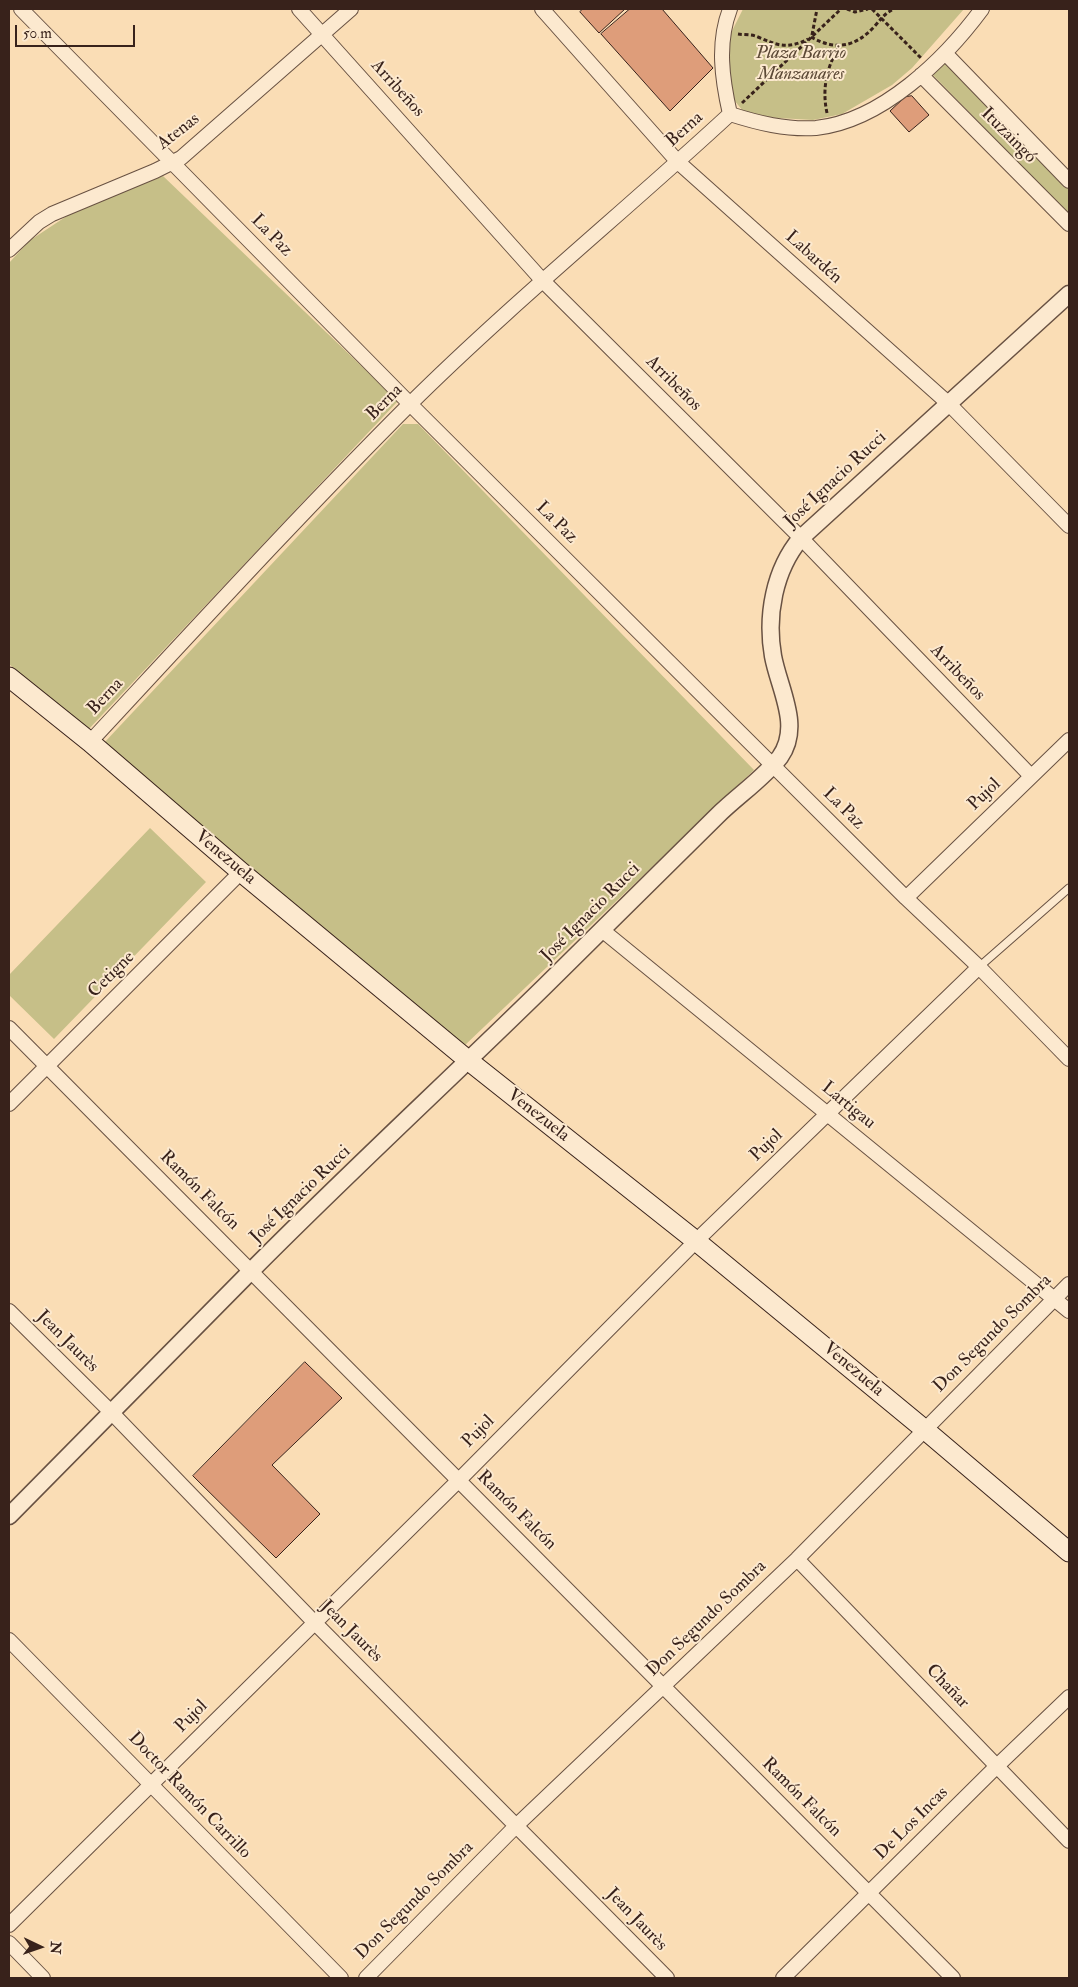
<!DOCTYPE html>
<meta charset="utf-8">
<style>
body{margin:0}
#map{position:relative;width:1078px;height:1987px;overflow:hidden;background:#faddb5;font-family:"IM FELL Double Pica",serif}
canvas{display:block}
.frame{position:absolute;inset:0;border:10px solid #38221b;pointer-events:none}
.north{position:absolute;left:15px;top:1922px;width:50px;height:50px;-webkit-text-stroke:4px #fce9cf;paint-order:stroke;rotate:93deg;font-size:14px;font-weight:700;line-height:20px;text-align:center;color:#38221b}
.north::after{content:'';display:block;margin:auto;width:18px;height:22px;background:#38221b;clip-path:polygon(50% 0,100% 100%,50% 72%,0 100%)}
.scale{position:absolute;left:15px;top:25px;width:120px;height:22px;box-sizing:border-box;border:2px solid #38221b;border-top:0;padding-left:6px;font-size:15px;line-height:18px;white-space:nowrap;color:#38221b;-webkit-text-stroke:4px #fce9cf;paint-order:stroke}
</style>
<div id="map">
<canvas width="1078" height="1987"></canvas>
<div class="frame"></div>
<div class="north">N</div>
<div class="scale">50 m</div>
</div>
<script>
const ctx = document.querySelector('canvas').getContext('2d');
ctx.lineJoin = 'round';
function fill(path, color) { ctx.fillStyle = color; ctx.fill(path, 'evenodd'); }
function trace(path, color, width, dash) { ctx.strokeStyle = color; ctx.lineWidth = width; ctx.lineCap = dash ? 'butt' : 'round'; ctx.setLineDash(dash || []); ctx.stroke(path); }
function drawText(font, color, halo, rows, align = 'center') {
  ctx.font = font + ' "IM FELL Double Pica",serif'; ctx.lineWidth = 4; ctx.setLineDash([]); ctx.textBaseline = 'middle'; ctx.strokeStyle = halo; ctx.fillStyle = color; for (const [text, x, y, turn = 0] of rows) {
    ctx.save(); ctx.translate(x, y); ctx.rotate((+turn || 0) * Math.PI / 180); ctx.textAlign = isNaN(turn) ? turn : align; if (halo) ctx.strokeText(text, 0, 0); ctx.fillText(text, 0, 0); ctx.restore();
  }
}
const green = new Path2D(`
 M 743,9 L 964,9 L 912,68 L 892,85 L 842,114 L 813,120 L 761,117 L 743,111 L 734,100 L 728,80 L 728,55 L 731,33 Z
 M 944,60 L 1069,189 L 1069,215 L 931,73 Z
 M 163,176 L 398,401 L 87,731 L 9,664 L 9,263 L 29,241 L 73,212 Z
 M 403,424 L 418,424 L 754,770 L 464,1046 L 103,744 Z
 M 150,828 L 206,882 L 54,1039 L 9,995 L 9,975 Z`);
const building = new Path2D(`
 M 583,9 L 625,9 L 599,33 L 580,12 Z
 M 630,9 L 662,9 L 713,68 L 670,111 L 601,34 Z
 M 912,96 L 929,115 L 909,132 L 890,111 L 905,97 Z
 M 305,1362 L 342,1398 L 272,1465 L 320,1514 L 276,1558 L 193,1476 Z`);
const path = new Path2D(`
 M 847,9 L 855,12 L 868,9
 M 872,9 L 921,58
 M 738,34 C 744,35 752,34 758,37 C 777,45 787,50 808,39
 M 812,35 L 817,9
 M 811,37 C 836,51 855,47 874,27 C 881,19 885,13 894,9
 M 742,103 L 841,9
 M 827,113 C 822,90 826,68 839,47`);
const service = new Path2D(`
 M 979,967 L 1069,888`);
const minor = new Path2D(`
 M 21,9 L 410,404 L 906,898 L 979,967 L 1069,1059
 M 299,9 L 542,280 L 801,538 L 1031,776
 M 542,9 L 678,162 L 949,404 L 1069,526
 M 730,9 C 717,43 722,79 730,114
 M 945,53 L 1069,181
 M 921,75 L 1069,224
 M 730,114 C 758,123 786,130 816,128 C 882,121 945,59 982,9
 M 9,250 L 39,222 L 52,214 L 155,171 L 181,158 L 351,9
 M 90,742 C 195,629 300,514 409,405 C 512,303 624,212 730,114
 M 906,898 L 1069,740
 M 602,930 L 1069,1311
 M 9,1028 L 953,1978
 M 9,1104 L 241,872
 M 9,1311 L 112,1413 L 314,1622 L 667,1978
 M 797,1559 L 1069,1841
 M 9,1640 L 341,1978
 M 9,1925 L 459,1480 L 696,1241 L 979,967
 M 9,1943 L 43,1978
 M 366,1978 L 517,1825 L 797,1559 L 1069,1284
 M 783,1978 L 997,1766 L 1069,1697`);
const tertiary = new Path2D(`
 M 9,1516 C 90,1435 169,1353 250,1272 C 346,1175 446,1083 544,987 C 602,930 660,873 717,816 C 737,796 763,779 780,757 C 802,726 779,689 773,656 C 766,616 774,570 801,538 L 1069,294`);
const secondary = new Path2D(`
 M 9,677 L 90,742 L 241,872 L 469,1061 L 696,1241 L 924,1429 L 1069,1552`);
const parkNames = [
 ["Plaza Barrio",801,54],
 ["Manzanares",801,75]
];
const streetNames = [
 ["Arribeños",397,89,48],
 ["Berna",685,130,-42],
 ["Atenas",179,132,-38],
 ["Ituzaingó",1008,136,45],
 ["La Paz",271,236,46],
 ["Labardén",813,258,42],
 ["Arribeños",673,384,45],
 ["Berna",385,403,-45],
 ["José Ignacio Rucci",836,480,-43],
 ["La Paz",556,523,45],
 ["Arribeños",957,673,46],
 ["Berna",106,697,-47],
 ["Pujol",985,795,-44],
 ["La Paz",843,809,45],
 ["Venezuela",225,858,40],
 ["José Ignacio Rucci",591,913,-45],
 ["Cetigne",112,975,-45],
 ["Lartigau",848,1106,39],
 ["Venezuela",538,1116,38],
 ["Pujol",767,1146,-44],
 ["Ramón Falcón",199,1191,45],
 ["José Ignacio Rucci",301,1195,-44],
 ["Don Segundo Sombra",993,1334,-45],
 ["Jean Jaurès",67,1342,45],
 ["Venezuela",853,1370,40],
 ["Pujol",479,1432,-45],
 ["Ramón Falcón",516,1511,45],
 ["Don Segundo Sombra",707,1619,-44],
 ["Jean Jaurès",351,1632,45],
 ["Chañar",947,1687,46],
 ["Pujol",192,1717,-45],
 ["Doctor Ramón Carrillo",189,1796,46],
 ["Ramón Falcón",801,1798,45],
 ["De Los Incas",912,1824,-45],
 ["Don Segundo Sombra",415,1901,-45],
 ["Jean Jaurès",636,1920,46]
];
fill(green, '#c6bf88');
fill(building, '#de9d7a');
trace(building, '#38221b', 1);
trace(service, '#685142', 9);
trace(minor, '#685142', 16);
trace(tertiary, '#685142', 19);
trace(secondary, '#38221b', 21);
trace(path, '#38221b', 3, [4, 2.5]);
trace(service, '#fce9cf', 7);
trace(minor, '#fce9cf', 14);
trace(tertiary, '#fce9cf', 16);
trace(secondary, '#fce9cf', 19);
drawText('italic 18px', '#5c4936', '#fce9cf', parkNames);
drawText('18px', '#38221b', '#fce9cf', streetNames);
</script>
